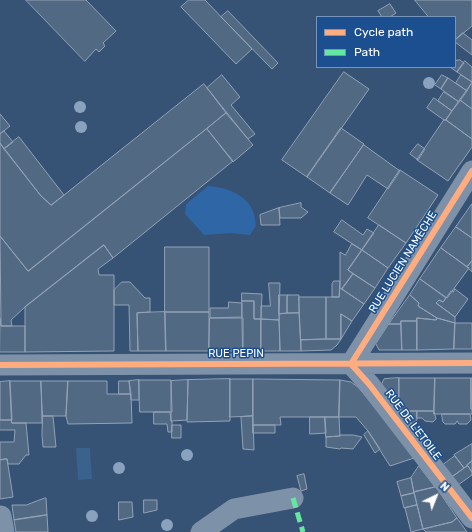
<!DOCTYPE html>
<meta charset="utf-8">
<style>
body{margin:0}
#map{position:relative;width:472px;height:532px;overflow:hidden;background:#365274;font-family:Rubik,sans-serif}
canvas{display:block}
.legend{position:absolute;left:316px;top:16px;width:140px;height:52px;box-sizing:border-box;background:#1b4f8f;border:1px solid #7695bc;margin:0;padding:5px 7px;list-style:none;font-size:12px;color:#fff}
.legend li{display:flex;align-items:center;gap:8px;height:20px}
.legend b{width:20px;border:1px solid #7695bc}
.north{position:absolute;left:416px;top:476px;width:40px;height:40px;-webkit-text-stroke:3px #1b4f8f;paint-order:stroke;rotate:43deg;font-size:11px;font-weight:700;line-height:16px;text-align:center;color:#fff}
.north::after{content:'';display:block;margin:auto;width:14px;height:18px;background:#fff;clip-path:polygon(50% 0,100% 100%,50% 72%,0 100%)}
</style>
<div id="map">
<canvas width="472" height="532"></canvas>
<ul class="legend">
<li><b style="height:5px;background:#ffac80"></b>Cycle path</li>
<li><b style="height:5px;background:#66e7a1"></b>Path</li>
</ul>
<div class="north">N</div>
</div>
<script>
const ctx = document.querySelector('canvas').getContext('2d');
ctx.lineJoin = 'round';
function fill(path, color) { ctx.fillStyle = color; ctx.fill(path, 'evenodd'); }
function trace(path, color, width, dash) { ctx.strokeStyle = color; ctx.lineWidth = width; ctx.lineCap = dash ? 'butt' : 'round'; ctx.setLineDash(dash || []); ctx.stroke(path); }
function drawText(font, color, halo, rows, align = 'center') {
  ctx.font = font + ' Rubik,sans-serif'; ctx.lineWidth = 3; ctx.setLineDash([]); ctx.textBaseline = 'middle'; ctx.strokeStyle = halo; ctx.fillStyle = color; for (const [text, x, y, turn = 0] of rows) {
    ctx.save(); ctx.translate(x, y); ctx.rotate((+turn || 0) * Math.PI / 180); ctx.textAlign = isNaN(turn) ? turn : align; if (halo) ctx.strokeText(text, 0, 0); ctx.fillText(text, 0, 0); ctx.restore();
  }
}
const green = new Path2D(`
 M 208,186 C 225,187 246,194 253,211 C 255,215 255,221 256,226 L 250,235 L 231,233 L 204,235 L 185,214 L 186,204 Z`);
const water = new Path2D(`
 M 76,448 L 90,448 L 92,479 L 78,480 Z`);
const building = new Path2D(`
 M 26,0 L 86,0 L 116,31 L 103,43 L 105,46 L 99,52 L 96,49 L 85,61 Z
 M 189,0 L 205,0 L 252,49 L 236,64 L 181,7 Z
 M 415,0 L 472,0 L 472,26 L 455,40 L 455,17 L 429,17 Z
 M 390,4 L 396,13 L 390,17 L 382,17 L 378,11 Z
 M 228,11 L 278,63 L 272,69 L 221,17 Z
 M 463,33 L 472,40 L 472,55 L 455,42 L 455,40 Z
 M 460,60 L 464,63 L 457,72 L 450,67 L 455,67 L 455,61 Z
 M 465,61 L 472,67 L 472,82 L 457,72 Z
 M 344,72 L 369,89 L 307,177 L 282,160 Z
 M 222,75 L 240,97 L 231,105 L 255,134 L 248,139 L 207,88 Z
 M 442,75 L 448,78 L 441,89 L 435,85 Z
 M 461,75 L 472,82 L 467,91 L 456,83 Z
 M 448,78 L 467,91 L 459,102 L 441,89 Z
 M 472,83 L 472,109 L 460,100 Z
 M 204,84 L 226,113 L 28,271 L 0,236 L 0,143 L 41,196 L 51,205 Z
 M 444,92 L 459,102 L 452,111 L 438,101 Z
 M 434,98 L 452,111 L 446,120 L 444,120 L 427,108 Z
 M 460,100 L 472,109 L 472,139 L 446,120 Z
 M 226,113 L 253,145 L 233,162 L 207,129 Z
 M 0,114 L 10,126 L 0,134 Z
 M 444,120 L 446,120 L 472,139 L 472,147 L 448,181 L 417,160 Z
 M 341,128 L 364,144 L 330,193 L 307,177 Z
 M 207,129 L 233,161 L 113,258 L 104,245 L 25,307 L 11,320 L 12,326 L 1,326 L 0,236 L 28,271 Z
 M 4,131 L 13,142 L 4,149 L 0,143 L 0,134 Z
 M 19,137 L 64,195 L 51,205 L 41,196 L 4,149 Z
 M 418,144 L 425,149 L 418,160 L 410,154 Z
 M 364,145 L 400,171 L 388,189 L 367,175 L 348,205 L 330,193 Z
 M 400,170 L 438,195 L 406,243 L 368,218 Z
 M 301,203 L 301,207 L 308,212 L 301,218 L 280,218 L 279,208 Z
 M 472,204 L 472,238 L 456,227 Z
 M 279,208 L 280,225 L 261,225 L 260,215 Z
 M 342,220 L 363,235 L 367,229 L 374,233 L 362,250 L 334,232 Z
 M 379,225 L 406,243 L 388,268 L 362,250 Z
 M 456,227 L 472,238 L 472,261 L 467,267 L 441,248 Z
 M 352,244 L 362,250 L 348,270 L 353,274 L 342,289 L 340,288 L 340,252 L 345,255 Z
 M 104,245 L 113,258 L 98,269 L 99,275 L 114,275 L 114,351 L 25,352 L 25,307 Z
 M 165,247 L 209,247 L 209,312 L 165,312 Z
 M 441,248 L 469,268 L 447,298 L 420,279 Z
 M 362,250 L 388,268 L 375,288 L 348,270 Z
 M 472,261 L 472,272 L 467,267 Z
 M 353,274 L 375,288 L 364,304 L 342,289 Z
 M 420,279 L 446,298 L 443,302 L 439,300 L 436,303 L 455,317 L 455,323 L 437,318 L 418,306 L 419,303 L 410,295 Z
 M 334,281 L 340,281 L 339,297 L 332,297 L 332,284 Z
 M 122,282 L 130,282 L 145,298 L 150,298 L 150,312 L 137,313 L 138,351 L 130,351 L 129,305 L 114,305 L 114,290 Z
 M 269,283 L 280,283 L 279,320 L 261,319 L 261,306 L 270,306 Z
 M 340,288 L 364,304 L 352,321 L 341,314 L 341,339 L 326,339 L 326,297 L 339,297 Z
 M 455,289 L 468,299 L 455,317 L 436,303 L 439,300 L 443,302 L 451,291 L 453,292 Z
 M 242,293 L 262,294 L 261,319 L 254,319 L 254,301 L 242,301 Z
 M 279,295 L 288,295 L 287,297 L 287,313 L 279,314 Z
 M 288,295 L 299,295 L 299,313 L 287,313 L 287,297 Z
 M 410,295 L 419,303 L 418,306 L 437,318 L 436,320 L 417,318 L 417,321 L 401,321 L 401,324 L 389,324 Z
 M 299,297 L 326,297 L 326,339 L 301,340 Z
 M 242,301 L 254,301 L 254,319 L 261,319 L 261,351 L 243,351 Z
 M 229,302 L 242,303 L 242,317 L 210,318 L 210,308 L 228,308 Z
 M 165,312 L 209,312 L 209,351 L 166,351 Z
 M 165,312 L 166,351 L 138,351 L 137,313 Z
 M 299,313 L 301,351 L 280,351 L 279,314 Z
 M 341,314 L 352,321 L 341,339 Z
 M 0,318 L 1,326 L 25,326 L 25,352 L 0,352 Z
 M 210,318 L 243,318 L 243,351 L 209,351 Z
 M 417,318 L 436,320 L 437,318 L 455,323 L 454,349 L 417,350 Z
 M 261,319 L 279,320 L 280,351 L 261,351 Z
 M 401,321 L 417,321 L 417,350 L 402,350 Z
 M 455,323 L 472,323 L 472,349 L 454,349 Z
 M 389,324 L 401,324 L 402,350 L 379,350 L 376,344 Z
 M 326,339 L 341,339 L 337,345 L 331,350 L 301,351 L 301,340 Z
 M 399,378 L 435,378 L 434,411 L 399,411 Z
 M 399,378 L 399,400 L 392,400 L 381,385 L 384,379 Z
 M 435,378 L 471,378 L 472,414 L 434,414 Z
 M 471,378 L 472,378 L 472,409 L 471,409 Z
 M 230,379 L 253,379 L 253,416 L 230,417 Z
 M 230,379 L 230,421 L 187,422 L 188,380 Z
 M 253,379 L 340,380 L 339,417 L 280,417 L 281,425 L 253,425 Z
 M 139,380 L 171,380 L 172,412 L 140,412 Z
 M 139,380 L 139,400 L 131,400 L 129,381 Z
 M 188,380 L 187,420 L 171,421 L 171,381 Z
 M 340,380 L 351,382 L 358,387 L 383,417 L 414,458 L 390,466 L 368,431 L 356,417 L 339,417 Z
 M 10,381 L 41,381 L 42,423 L 12,423 Z
 M 10,381 L 12,420 L 0,420 L 0,382 Z
 M 41,381 L 68,381 L 66,416 L 43,416 Z
 M 68,381 L 107,381 L 107,394 L 131,394 L 132,423 L 68,424 L 66,416 Z
 M 119,381 L 129,381 L 131,394 L 119,394 Z
 M 401,411 L 417,411 L 417,420 L 411,425 Z
 M 417,411 L 434,411 L 436,419 L 433,422 L 425,421 L 422,418 L 417,418 Z
 M 154,412 L 170,412 L 171,421 L 172,421 L 172,432 L 168,432 L 167,424 L 154,424 Z
 M 442,414 L 470,414 L 471,420 L 467,424 L 459,424 L 457,421 L 455,424 L 445,424 L 443,422 Z
 M 43,416 L 53,416 L 56,447 L 43,447 L 42,435 Z
 M 253,416 L 254,450 L 243,449 L 241,417 Z
 M 310,417 L 325,417 L 326,433 L 310,434 Z
 M 325,417 L 339,417 L 340,436 L 326,437 Z
 M 0,420 L 11,420 L 12,423 L 26,423 L 29,455 L 26,455 L 19,464 L 8,464 L 7,459 L 0,460 L 0,442 L 14,442 L 15,430 L 0,430 Z
 M 172,425 L 181,425 L 181,438 L 172,438 Z
 M 253,425 L 275,425 L 275,433 L 253,433 Z
 M 368,431 L 380,449 L 375,453 L 364,435 Z
 M 340,435 L 353,435 L 362,437 L 353,449 L 341,448 L 340,449 L 326,447 L 326,437 L 340,436 Z
 M 472,444 L 472,461 L 464,468 L 454,455 Z
 M 455,456 L 464,468 L 452,477 L 443,465 Z
 M 7,459 L 13,497 L 0,499 L 0,460 Z
 M 472,461 L 472,472 L 467,465 Z
 M 419,466 L 435,487 L 414,492 L 411,478 Z
 M 468,466 L 472,472 L 472,475 L 458,485 L 452,477 Z
 M 304,474 L 307,489 L 301,491 L 297,476 Z
 M 411,478 L 414,493 L 401,496 L 397,482 Z
 M 436,487 L 457,518 L 452,522 L 423,529 L 414,492 Z
 M 414,493 L 417,505 L 404,508 L 401,496 Z
 M 45,498 L 46,498 L 47,515 L 14,520 L 12,505 L 26,505 Z
 M 144,500 L 157,500 L 157,510 L 144,513 Z
 M 119,502 L 132,502 L 133,517 L 119,520 Z
 M 417,505 L 423,529 L 411,532 L 405,508 Z
 M 47,515 L 48,532 L 16,532 L 14,520 Z
 M 457,518 L 467,532 L 426,532 L 423,529 L 452,522 Z`);
const minor = new Path2D(`
 M 351,364 L 472,171
 M 351,364 L 369,384 L 472,518
 M 0,365 L 472,363
 M 0,517 L 1,516 L 4,532
 M 201,532 L 234,509 L 293,498`);
const quiet = new Path2D(`
 M 293,498 L 303,532`);
const cycleway = new Path2D(`
 M 351,364 L 472,171
 M 351,364 L 369,384 L 472,518
 M 0,365 L 472,363`);
const trees = [
 [429,83],
 [80,107],
 [81,127],
 [187,455],
 [119,468],
 [92,516],
 [167,525]
];
const streetNames = [
 ["RUE LUCIEN NAMÊCHE",403,262,-58],
 ["RUE PEPIN",236,354],
 ["RUE DE L'ETOILE",413,425,53]
];
fill(green, '#2f66a5');
fill(water, '#3b618d');
fill(building, '#526984');
trace(building, '#92a2b6', 1);
trace(minor, '#7d92a8', 21);
trace(quiet, '#66e7a1', 5, [10, 5]);
trace(cycleway, '#ffac80', 6);
ctx.fillStyle = '#8aa2be';
for (const [x, y] of trees) { ctx.beginPath(); ctx.arc(x, y, 6, 0, 2 * Math.PI); ctx.fill(); }
drawText('11px', '#fff', '#1b4f8f', streetNames);
</script>
